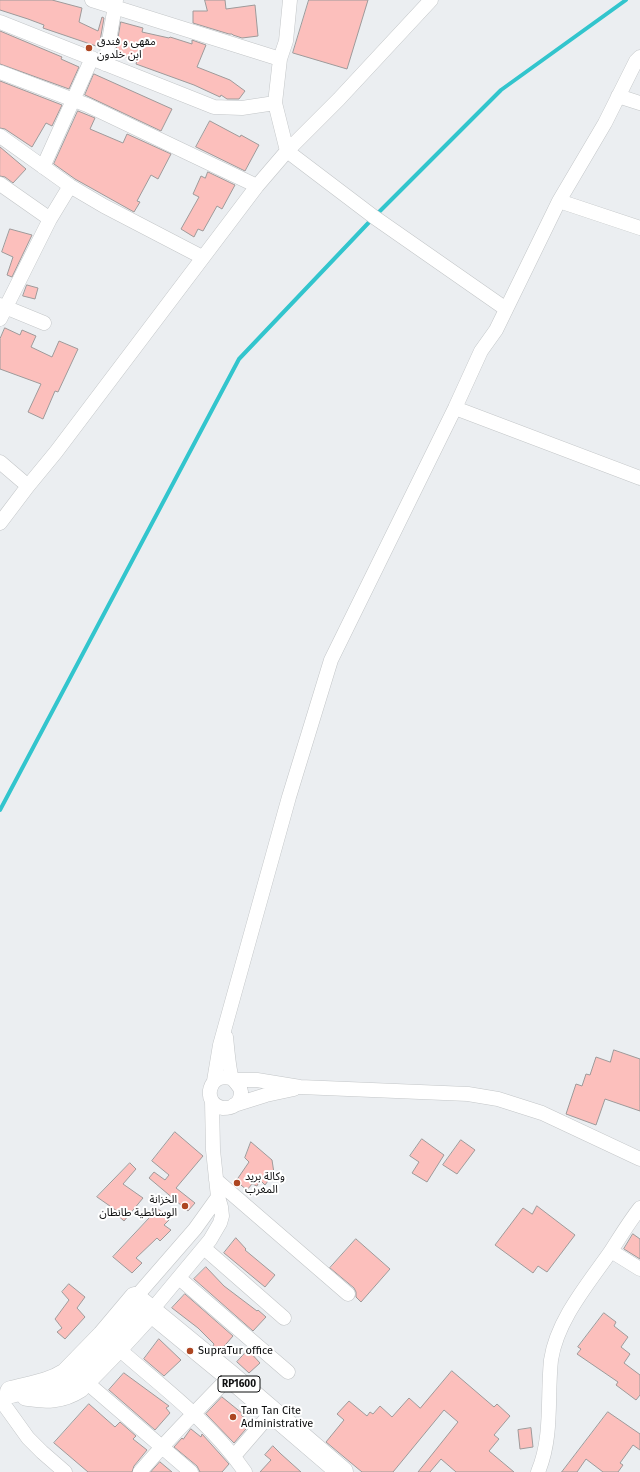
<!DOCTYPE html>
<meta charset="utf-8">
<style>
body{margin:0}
canvas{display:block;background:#ebeef1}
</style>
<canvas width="640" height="1472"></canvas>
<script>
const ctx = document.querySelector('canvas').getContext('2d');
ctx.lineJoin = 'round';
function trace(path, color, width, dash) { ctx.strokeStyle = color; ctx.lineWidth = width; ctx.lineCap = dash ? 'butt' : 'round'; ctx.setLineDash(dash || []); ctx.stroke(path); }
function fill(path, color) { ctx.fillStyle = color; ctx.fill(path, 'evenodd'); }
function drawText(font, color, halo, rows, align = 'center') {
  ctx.font = font + ' "Fira Sans","Noto Sans Arabic",sans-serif'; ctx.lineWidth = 4; ctx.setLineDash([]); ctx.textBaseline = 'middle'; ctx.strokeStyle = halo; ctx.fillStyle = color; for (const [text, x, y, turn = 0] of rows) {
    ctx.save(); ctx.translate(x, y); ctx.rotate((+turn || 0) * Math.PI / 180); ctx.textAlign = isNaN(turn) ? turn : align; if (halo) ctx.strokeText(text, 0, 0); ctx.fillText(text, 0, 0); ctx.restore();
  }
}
const stream = new Path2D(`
 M 0,810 L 239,359 L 374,217 L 501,90 L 626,0`);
const building = new Path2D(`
 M 0,0 L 52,0 L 82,8 L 79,22 L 98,31 L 102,17 L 104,18 L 99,47 L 43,28 L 44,25 L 28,19 L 0,10 Z
 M 205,0 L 225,0 L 226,9 L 255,5 L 258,36 L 242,38 L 233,35 L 232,34 L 229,34 L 193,23 L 193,11 L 207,11 Z
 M 309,0 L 368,0 L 347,69 L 293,53 Z
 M 121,22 L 143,28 L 142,32 L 169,38 L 170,37 L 192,44 L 192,40 L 206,45 L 197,67 L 230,80 L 245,91 L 239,99 L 227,99 L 221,95 L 220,97 L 194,85 L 136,64 L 137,61 L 130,61 L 130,58 L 121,56 L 121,55 L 116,53 Z
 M 0,31 L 62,57 L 61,59 L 79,67 L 69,89 L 0,64 Z
 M 94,74 L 172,109 L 161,131 L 85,95 Z
 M 0,81 L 62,105 L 52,126 L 46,123 L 32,147 L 5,129 L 0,128 Z
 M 78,111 L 95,118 L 90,129 L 123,143 L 127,134 L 171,154 L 158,179 L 151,175 L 137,201 L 140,202 L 134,212 L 75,179 L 54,164 Z
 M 210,121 L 240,137 L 241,135 L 259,145 L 245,171 L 196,147 Z
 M 0,147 L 26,169 L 13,183 L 5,177 L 0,176 Z
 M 208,172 L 235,185 L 222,209 L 217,206 L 203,231 L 198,229 L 194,237 L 181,229 L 199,197 L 193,194 L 201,176 L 205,178 Z
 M 10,229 L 32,235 L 12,277 L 7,275 L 13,257 L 2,252 Z
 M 27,285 L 38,288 L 35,299 L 23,296 Z
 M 5,328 L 20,335 L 22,330 L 36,336 L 31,347 L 52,357 L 59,341 L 78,349 L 58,392 L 55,391 L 43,419 L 28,412 L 41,384 L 0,369 L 0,339 Z
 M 614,1050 L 640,1059 L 640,1111 L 605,1099 L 596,1125 L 566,1114 L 576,1084 L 582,1086 L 586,1074 L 590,1075 L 596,1057 L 610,1062 Z
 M 175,1132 L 203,1156 L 176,1188 L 195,1203 L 188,1211 L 149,1178 L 154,1172 L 165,1180 L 169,1175 L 152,1161 Z
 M 422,1139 L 444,1155 L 427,1182 L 412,1173 L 419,1162 L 410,1156 Z
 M 461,1140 L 475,1150 L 457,1174 L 443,1165 Z
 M 251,1142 L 272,1160 L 274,1173 L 265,1185 L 260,1180 L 257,1186 L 252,1184 L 247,1190 L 236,1181 L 249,1162 L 245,1158 Z
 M 130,1163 L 136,1169 L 123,1184 L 143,1198 L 124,1221 L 115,1213 L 117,1211 L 97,1197 Z
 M 537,1206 L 575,1235 L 547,1272 L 538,1266 L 533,1273 L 495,1245 L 523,1208 L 532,1214 Z
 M 158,1209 L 171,1218 L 164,1225 L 171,1230 L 160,1241 L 157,1238 L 136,1258 L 142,1263 L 132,1273 L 113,1257 Z
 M 633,1234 L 640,1239 L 640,1259 L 624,1249 Z
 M 236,1238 L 246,1249 L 245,1250 L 275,1275 L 265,1287 L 224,1253 Z
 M 356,1239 L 390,1269 L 361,1302 L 356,1297 L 356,1292 L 354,1288 L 330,1268 Z
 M 206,1267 L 224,1286 L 257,1311 L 258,1310 L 266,1317 L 253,1331 L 194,1279 Z
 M 69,1284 L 85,1297 L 77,1308 L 85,1317 L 65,1339 L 57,1332 L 62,1328 L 55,1319 L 69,1300 L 62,1292 Z
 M 185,1294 L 233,1336 L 220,1351 L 213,1346 L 214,1344 L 198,1328 L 172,1308 Z
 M 604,1313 L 616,1322 L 614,1326 L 628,1337 L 621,1347 L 630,1354 L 624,1363 L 640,1375 L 640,1395 L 636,1400 L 616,1385 L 618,1382 L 577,1354 L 581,1349 L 578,1347 Z
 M 159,1339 L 181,1360 L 164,1376 L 144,1359 Z
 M 248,1350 L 260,1363 L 249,1373 L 237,1362 Z
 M 452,1371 L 494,1407 L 497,1404 L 510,1416 L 494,1435 L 499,1439 L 489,1451 L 514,1472 L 456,1472 L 441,1459 L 430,1472 L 418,1472 L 458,1422 L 444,1410 L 393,1472 L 362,1472 L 326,1442 L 344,1420 L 337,1414 L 349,1401 L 367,1416 L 370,1412 L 373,1414 L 380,1406 L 392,1417 L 409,1398 L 420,1408 Z
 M 124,1373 L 169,1406 L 166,1408 L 170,1413 L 155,1430 L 109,1390 Z
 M 222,1397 L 243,1414 L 241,1415 L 251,1423 L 234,1443 L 206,1414 Z
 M 89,1404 L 115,1427 L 120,1422 L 136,1436 L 133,1439 L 147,1450 L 134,1466 L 132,1472 L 88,1472 L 54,1443 Z
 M 608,1412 L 640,1434 L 640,1450 L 633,1445 L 620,1463 L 623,1465 L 618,1472 L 603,1472 L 586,1459 L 577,1472 L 562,1472 Z
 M 531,1428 L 533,1447 L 520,1449 L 518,1430 Z
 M 191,1429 L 201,1437 L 202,1434 L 229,1464 L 222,1472 L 200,1472 L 197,1466 L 174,1447 L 182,1438 L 183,1439 Z
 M 273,1446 L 281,1454 L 301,1472 L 260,1472 L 271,1460 L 265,1455 Z
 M 160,1462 L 172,1472 L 151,1472 Z`);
const minor = new Path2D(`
 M 92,0 L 280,59
 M 290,0 L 286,41 L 280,59 L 275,103 L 287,151 L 374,217 L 506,309
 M 0,22 L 214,107 L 242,108 L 275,103
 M 105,64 L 116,0
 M 0,72 L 87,105 L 257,186
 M 618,96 L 640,103
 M 0,136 L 70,186 L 104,206 L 202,257
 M 43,167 L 92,58
 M 0,184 L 50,219
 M 559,201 L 640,228
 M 0,305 L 44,323
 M 0,319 L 50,219 L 70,186
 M 455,408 L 640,478
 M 0,462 L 28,486
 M 0,523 L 28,486 L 56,452 L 257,186 L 287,151 L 339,99 L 431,0
 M 226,1037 C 227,1045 229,1074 233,1079 C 236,1084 240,1085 241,1092 C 241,1097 239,1102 235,1105 C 231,1108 227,1108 223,1108 C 201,1105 208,1069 233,1079
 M 235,1080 L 257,1080 L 300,1087 L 468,1094 L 498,1099 L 542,1113 L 640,1159
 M 214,1081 L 220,1045 L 289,797 L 331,660 L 455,408 L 481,351 L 496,330 L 559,201 L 605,123 L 636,61 L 640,57
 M 234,1105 L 266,1095 L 294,1089
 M 216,1180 L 348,1294
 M 204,1248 L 284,1318
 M 611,1251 L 640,1269
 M 179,1278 L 288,1372
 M 135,1298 L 195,1229 L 218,1197
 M 151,1311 L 210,1240 L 220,1223 L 222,1216 L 221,1207 L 218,1197 L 213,1150 L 212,1101
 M 112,1343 C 158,1384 210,1421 245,1472
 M 85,1381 L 191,1472
 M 0,1399 L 28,1438 L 42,1452 L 65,1472
 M 234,1456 L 272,1412
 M 140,1472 C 168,1438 200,1408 230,1376
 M 538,1472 C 553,1436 547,1398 551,1360 C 557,1320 588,1284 611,1251 C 620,1237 629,1222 640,1208`);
const primary = new Path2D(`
 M 11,1392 C 30,1387 49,1385 66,1374 L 103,1336 L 135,1298 L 230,1376 L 342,1472
 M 27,1395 C 46,1398 62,1398 79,1387 L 117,1348 L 151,1311`);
const markers = [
 [89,48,4,"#ad4622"],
 [237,1183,4,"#ad4622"],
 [185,1206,4,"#ad4622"],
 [190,1351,4,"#ad4622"],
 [233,1417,4,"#ad4622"]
];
const shields = [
 [239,1384,42]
];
const shieldNames = [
 ["RP1600",239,1384]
];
const poiNames = [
 ["مقهى و فندق",97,42],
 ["ابن خلدون",97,55],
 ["وكالة بريد",245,1177],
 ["المغرب",245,1190],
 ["الخزانة",177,1200,"right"],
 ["الوسائطية طانطان",177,1213,"right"],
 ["SupraTur office",198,1351],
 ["Tan Tan Cite",241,1411],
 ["Administrative",241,1424]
];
trace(stream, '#32c5cd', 4);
fill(building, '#fcbfbc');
trace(building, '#9e9a9a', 1);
trace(minor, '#c3c6c8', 15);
trace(primary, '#c3c6c8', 23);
trace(minor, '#fff', 14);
trace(primary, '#fff', 22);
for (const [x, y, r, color] of markers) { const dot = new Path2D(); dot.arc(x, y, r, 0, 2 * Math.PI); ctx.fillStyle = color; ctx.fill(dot); trace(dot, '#fff', 1.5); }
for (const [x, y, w] of shields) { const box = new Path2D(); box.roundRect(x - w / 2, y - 8, w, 16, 3); ctx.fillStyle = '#fff'; ctx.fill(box); trace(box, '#0d0e0f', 1); }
drawText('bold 10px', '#0d0e0f', null, shieldNames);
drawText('11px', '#0d0e0f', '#fff', poiNames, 'left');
</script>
